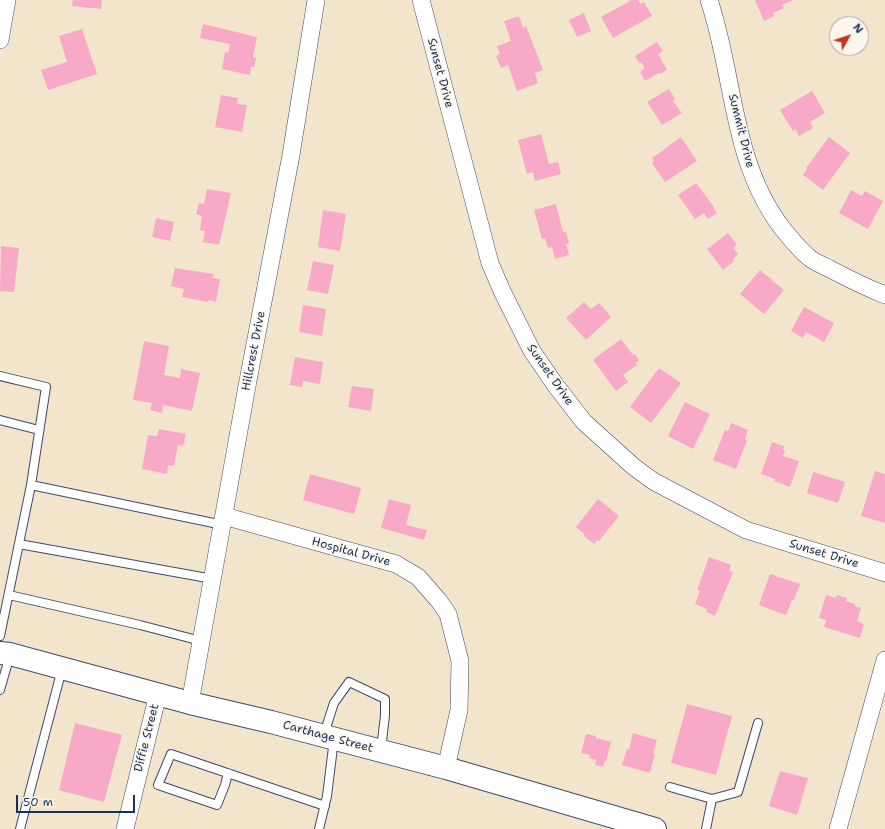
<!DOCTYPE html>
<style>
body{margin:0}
#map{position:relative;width:885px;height:829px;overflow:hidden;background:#f3e5cc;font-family:"Shantell Sans",sans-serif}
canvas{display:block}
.north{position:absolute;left:829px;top:16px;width:40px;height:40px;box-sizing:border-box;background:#fbf7ec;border:1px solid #a1a7b3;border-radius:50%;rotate:50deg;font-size:11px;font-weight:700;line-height:16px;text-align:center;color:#1b2f5e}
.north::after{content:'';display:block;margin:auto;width:14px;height:18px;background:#c8321e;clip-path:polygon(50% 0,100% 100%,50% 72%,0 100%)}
.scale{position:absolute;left:16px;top:795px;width:119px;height:18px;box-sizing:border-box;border:2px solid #1b2f5e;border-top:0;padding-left:5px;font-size:12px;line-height:14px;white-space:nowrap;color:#1b2f5e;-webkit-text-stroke:3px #fbf7ec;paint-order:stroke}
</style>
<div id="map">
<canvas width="885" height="829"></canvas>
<div class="north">N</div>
<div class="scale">50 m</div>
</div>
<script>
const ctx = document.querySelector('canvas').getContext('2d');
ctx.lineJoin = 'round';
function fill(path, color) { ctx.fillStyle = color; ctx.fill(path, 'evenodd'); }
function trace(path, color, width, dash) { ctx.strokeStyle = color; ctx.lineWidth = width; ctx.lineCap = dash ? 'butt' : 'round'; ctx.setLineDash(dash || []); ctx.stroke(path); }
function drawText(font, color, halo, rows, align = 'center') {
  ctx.font = font + ' "Shantell Sans",sans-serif'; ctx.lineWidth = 3.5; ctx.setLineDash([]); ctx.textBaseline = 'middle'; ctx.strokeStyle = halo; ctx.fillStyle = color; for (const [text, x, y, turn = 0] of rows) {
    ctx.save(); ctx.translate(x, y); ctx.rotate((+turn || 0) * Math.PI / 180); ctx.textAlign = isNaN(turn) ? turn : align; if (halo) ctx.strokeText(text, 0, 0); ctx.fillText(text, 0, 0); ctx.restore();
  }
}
const building = new Path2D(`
 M 73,0 L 102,0 L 101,9 L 72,6 Z
 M 632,0 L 638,0 L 641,4 L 644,2 L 652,16 L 613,38 L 601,17 Z
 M 755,0 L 794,0 L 782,5 L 784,8 L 773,13 L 774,16 L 764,21 Z
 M 584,13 L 591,31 L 577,37 L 569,20 Z
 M 519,16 L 523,28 L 526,26 L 543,70 L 535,73 L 538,83 L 517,91 L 508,65 L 501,68 L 496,56 L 500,54 L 497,46 L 511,41 L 504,21 Z
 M 203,24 L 257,37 L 253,57 L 256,58 L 254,67 L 251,67 L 250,75 L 222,69 L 225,52 L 228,53 L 230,44 L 200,38 Z
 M 82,29 L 97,74 L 48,90 L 41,70 L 67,62 L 59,36 Z
 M 657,42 L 663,51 L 658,54 L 667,70 L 660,74 L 659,73 L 645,81 L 640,72 L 645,68 L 641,62 L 639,63 L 635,56 Z
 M 669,89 L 675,99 L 673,101 L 682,113 L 662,125 L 647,102 Z
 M 812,91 L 825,113 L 810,122 L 813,128 L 799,136 L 795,129 L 793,131 L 780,110 Z
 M 221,95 L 238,98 L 237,104 L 247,105 L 242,132 L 215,127 Z
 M 541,134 L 549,164 L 558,162 L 561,174 L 535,181 L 533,172 L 527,174 L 518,140 Z
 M 681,137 L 697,161 L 665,182 L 652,163 L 654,161 L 652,158 Z
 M 829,137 L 850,153 L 823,190 L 803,175 L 807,169 L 806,168 Z
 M 696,183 L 714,207 L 713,208 L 717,213 L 708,219 L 704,213 L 695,219 L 678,195 Z
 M 207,189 L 231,193 L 219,245 L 203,242 L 205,231 L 200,230 L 202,216 L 196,214 L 199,203 L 204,204 Z
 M 851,190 L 862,196 L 865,191 L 883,201 L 868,229 L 839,213 Z
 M 556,204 L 563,232 L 566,232 L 569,243 L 566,244 L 569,255 L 555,259 L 552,247 L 548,248 L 545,238 L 542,239 L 534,210 Z
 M 323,210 L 346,214 L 340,251 L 318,247 Z
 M 156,218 L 174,222 L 170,241 L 152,237 Z
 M 728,233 L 737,245 L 733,248 L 738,254 L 733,259 L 734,261 L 723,270 L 707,249 Z
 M 1,246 L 19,248 L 14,292 L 0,291 Z
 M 313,261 L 334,265 L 328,294 L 307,290 Z
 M 175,268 L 214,274 L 213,278 L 220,279 L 216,302 L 209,300 L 208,302 L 182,297 L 184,289 L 171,286 Z
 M 760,270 L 784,290 L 764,314 L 740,294 Z
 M 584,302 L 591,309 L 599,303 L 611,317 L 586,340 L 566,318 Z
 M 303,305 L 326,309 L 322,336 L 299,332 Z
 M 804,307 L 834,323 L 824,342 L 806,332 L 803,338 L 791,331 Z
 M 621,339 L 633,355 L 635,354 L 639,361 L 635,363 L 637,365 L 623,375 L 628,382 L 616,391 L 593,360 Z
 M 144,341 L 169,346 L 164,375 L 180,378 L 181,369 L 200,373 L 192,411 L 163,405 L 162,413 L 150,410 L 152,403 L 133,400 Z
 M 295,357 L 323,362 L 320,384 L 303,381 L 302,387 L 290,385 Z
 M 659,368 L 681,383 L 651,423 L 630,407 Z
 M 352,386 L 374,389 L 371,411 L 348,407 Z
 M 685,402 L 710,414 L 693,449 L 668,436 Z
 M 731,423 L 748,430 L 745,439 L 747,440 L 736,469 L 713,460 L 725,430 L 728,431 Z
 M 159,429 L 186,434 L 183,446 L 178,445 L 174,466 L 168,465 L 167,474 L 142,469 L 148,435 L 157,436 Z
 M 772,442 L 784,446 L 783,450 L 785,451 L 783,456 L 799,461 L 790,487 L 774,481 L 775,479 L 761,474 Z
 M 875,471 L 885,474 L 885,523 L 861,516 Z
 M 813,472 L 845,482 L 838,503 L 807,493 Z
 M 310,474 L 361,488 L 354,514 L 303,500 Z
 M 389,499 L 411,505 L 406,525 L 427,530 L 424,540 L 381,528 Z
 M 598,499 L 619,516 L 599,541 L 597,540 L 594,544 L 584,536 L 585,535 L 576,527 Z
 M 709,557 L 731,565 L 729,571 L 733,572 L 715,616 L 706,612 L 707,609 L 695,604 L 700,591 L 697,590 Z
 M 770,574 L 800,584 L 794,600 L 792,600 L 786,615 L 759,605 Z
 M 826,595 L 836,598 L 837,595 L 847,598 L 846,601 L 855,604 L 855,606 L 861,608 L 857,621 L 864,624 L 860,638 L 824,627 L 826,620 L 819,618 Z
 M 687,704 L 732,716 L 716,775 L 671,763 Z
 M 75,723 L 122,735 L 104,802 L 59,790 Z
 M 633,733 L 657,740 L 653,753 L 655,754 L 650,773 L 622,765 L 627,749 L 629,750 Z
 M 586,734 L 596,736 L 596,738 L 611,742 L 606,761 L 605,761 L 603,767 L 595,765 L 596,760 L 589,758 L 590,755 L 581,753 Z
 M 780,771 L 808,778 L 797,815 L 769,806 Z`);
const service = new Path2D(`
 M 0,376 L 46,387 L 31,485
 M 0,420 L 39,430
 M 19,544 L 213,579
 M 9,595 L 140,625 L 201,641
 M 0,636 L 31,485 L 223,525
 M 0,690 L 10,655
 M 324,734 L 334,703 L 349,682 L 385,699 L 385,715 L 381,750
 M 228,773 L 225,785 L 217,805 L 158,785 L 171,754 L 325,806
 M 670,787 L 712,799
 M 20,829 L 62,669
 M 319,829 L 327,796 L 334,739
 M 706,829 L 712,799 L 738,792 L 758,723`);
const minor = new Path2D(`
 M 421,0 L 490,263 L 502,291 L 532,351 L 556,386 L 584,422 L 634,467 L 653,481 L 746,530 L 885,573
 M 709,0 C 735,77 731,161 782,228 C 791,239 800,251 811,259 C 817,263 824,266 830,269 C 849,279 865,287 885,295
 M 0,40 L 7,0
 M 224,516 L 396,564 L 418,577 L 439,601 L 448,614 L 460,661 L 459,710 L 446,768
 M 190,703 L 247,386 L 291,155 L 316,0
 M 125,829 L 158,694
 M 838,829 L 885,660`);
const primary = new Path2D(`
 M 0,653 L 10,654 L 190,703 L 271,722 L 446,768 L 655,829`);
const streetNames = [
 ["Sunset Drive",440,73,75],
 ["Summit Drive",741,131,76],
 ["Hillcrest Drive",254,351,-79],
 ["Sunset Drive",550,375,55],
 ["Hospital Drive",351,552,15],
 ["Sunset Drive",824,554,17],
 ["Carthage Street",328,737,15],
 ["Diffie Street",147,738,-76]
];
fill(building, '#f8a9c7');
trace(service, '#3b4a6e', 10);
trace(minor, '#3b4a6e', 18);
trace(primary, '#3b4a6e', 24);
trace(service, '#fff', 8);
trace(minor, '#fff', 17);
trace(primary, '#fff', 22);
drawText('12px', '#1b2f5e', '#fbf7ec', streetNames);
</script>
